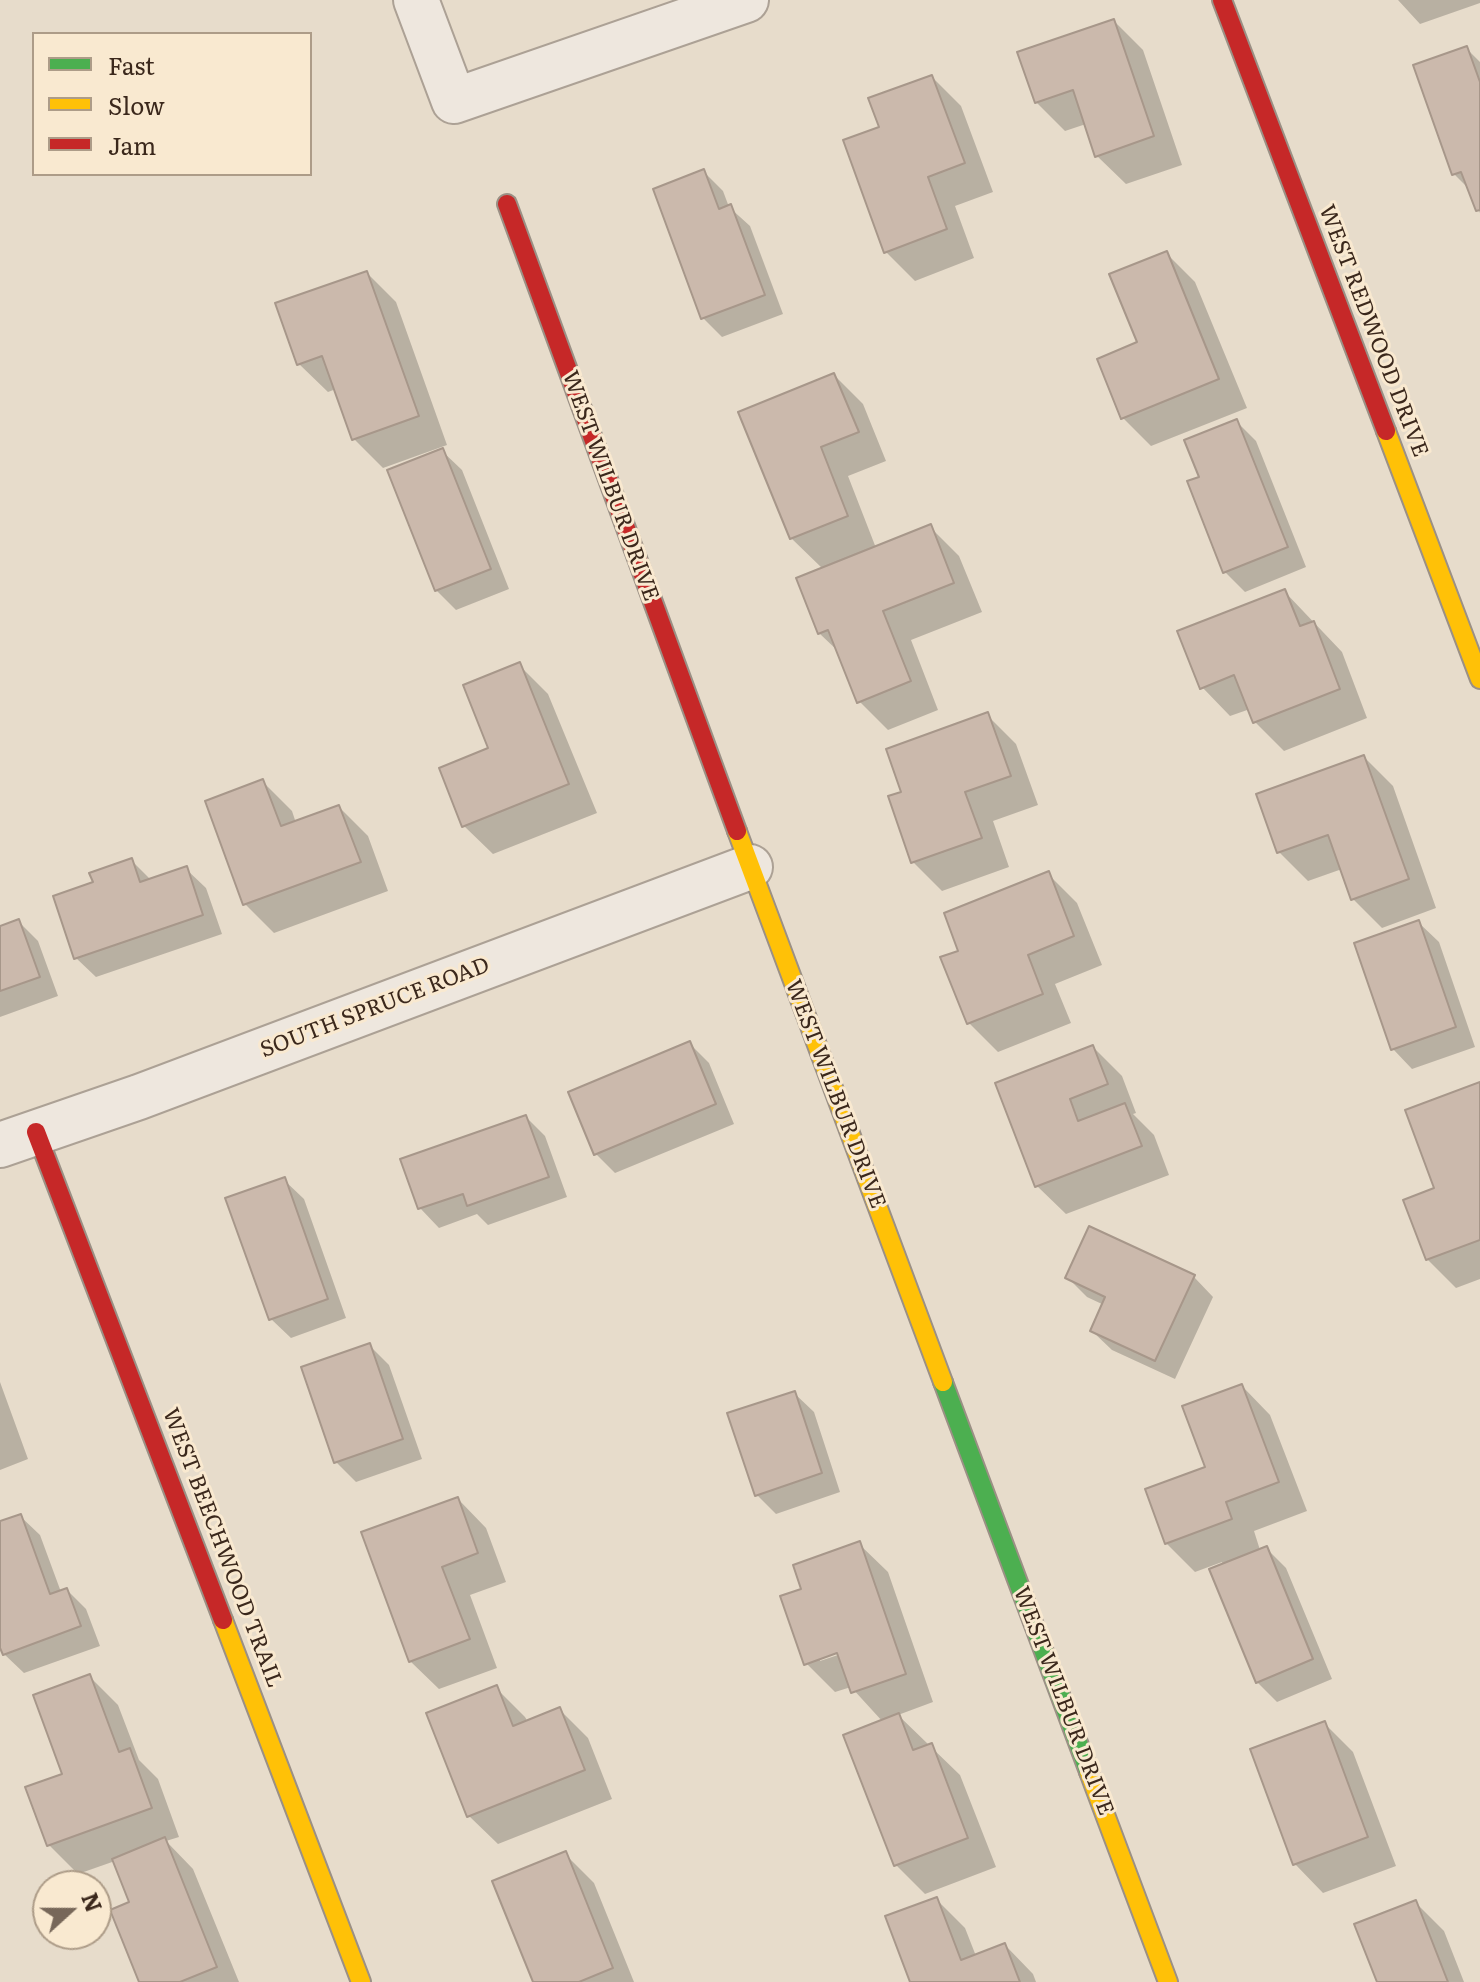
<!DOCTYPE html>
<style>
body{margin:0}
#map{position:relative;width:1480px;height:1982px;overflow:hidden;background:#e7dccb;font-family:Literata,serif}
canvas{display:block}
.legend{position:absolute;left:32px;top:32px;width:280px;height:144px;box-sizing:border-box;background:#f9e9d0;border:2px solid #ad9c88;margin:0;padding:10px 14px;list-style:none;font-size:24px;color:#3b281c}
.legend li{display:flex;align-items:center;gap:16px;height:40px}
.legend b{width:40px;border:2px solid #ad9c88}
.north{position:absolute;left:32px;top:1870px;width:80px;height:80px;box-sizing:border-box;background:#f9e9d0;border:2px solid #ad9c88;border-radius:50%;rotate:69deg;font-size:22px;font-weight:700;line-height:32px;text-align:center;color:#3b281c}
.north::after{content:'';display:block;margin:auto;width:28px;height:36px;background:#776759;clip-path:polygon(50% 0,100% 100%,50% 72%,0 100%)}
</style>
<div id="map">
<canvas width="1480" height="1982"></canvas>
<ul class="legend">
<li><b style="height:10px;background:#4caf50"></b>Fast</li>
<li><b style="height:10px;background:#ffc107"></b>Slow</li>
<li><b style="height:10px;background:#c62828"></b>Jam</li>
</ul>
<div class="north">N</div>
</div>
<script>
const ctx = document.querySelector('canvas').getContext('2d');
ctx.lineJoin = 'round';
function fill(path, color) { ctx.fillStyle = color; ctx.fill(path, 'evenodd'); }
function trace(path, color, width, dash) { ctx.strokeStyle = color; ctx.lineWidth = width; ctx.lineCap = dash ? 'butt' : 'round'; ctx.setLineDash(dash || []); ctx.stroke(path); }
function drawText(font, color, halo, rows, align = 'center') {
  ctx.font = font + ' Literata,serif'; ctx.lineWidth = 6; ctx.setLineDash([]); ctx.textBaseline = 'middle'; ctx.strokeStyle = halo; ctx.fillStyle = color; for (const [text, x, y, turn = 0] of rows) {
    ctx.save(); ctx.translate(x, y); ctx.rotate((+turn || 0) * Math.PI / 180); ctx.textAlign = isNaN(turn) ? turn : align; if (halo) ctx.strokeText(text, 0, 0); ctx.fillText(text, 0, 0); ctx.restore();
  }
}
const shadow = new Path2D(`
 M 1398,0 L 1480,0 L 1480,3 L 1420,24 Z
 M 1114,21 L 1143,50 L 1182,165 L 1126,184 L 1097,156 L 1086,124 L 1065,131 L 1036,102 Z
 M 1467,49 L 1480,62 L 1480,213 L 1470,190 L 1454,174 Z
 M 932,77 L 961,106 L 993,192 L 955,206 L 974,258 L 915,281 L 886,252 L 881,128 Z
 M 704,172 L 723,191 L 729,207 L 750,226 L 783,314 L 722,337 L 703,318 Z
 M 1166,253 L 1195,282 L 1247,408 L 1151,446 L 1122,417 L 1140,343 Z
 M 367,273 L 396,302 L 447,445 L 383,468 L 354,439 L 336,389 L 328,392 L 299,364 Z
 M 834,375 L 863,404 L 886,461 L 848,476 L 876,548 L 930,527 L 959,556 L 982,612 L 911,640 L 938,710 L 888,730 L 859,701 L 840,653 L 819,633 L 823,569 L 791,538 Z
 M 1236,421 L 1256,441 L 1306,567 L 1245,592 L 1225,572 L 1190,482 L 1201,478 Z
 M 442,451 L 462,470 L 509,589 L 456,610 L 436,590 Z
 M 1284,591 L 1342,652 L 1367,718 L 1284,751 L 1255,722 L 1250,709 L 1230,716 L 1202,687 Z
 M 519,665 L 548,694 L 597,813 L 493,854 L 464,826 Z
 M 987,715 L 1016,744 L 1038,805 L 993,821 L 1009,867 L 942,891 L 913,862 L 904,793 Z
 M 1364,757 L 1393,786 L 1436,908 L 1382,928 L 1353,899 L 1342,869 L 1308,881 L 1279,852 Z
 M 263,782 L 292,811 L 296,823 L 339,807 L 368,836 L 388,891 L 274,933 L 245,904 Z
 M 131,860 L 152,881 L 186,869 L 206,888 L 222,934 L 96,977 L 76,958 L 96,884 Z
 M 1048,874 L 1077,903 L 1102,965 L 1055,984 L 1071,1023 L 998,1052 L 969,1023 L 943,958 L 961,952 Z
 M 18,921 L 38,941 L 58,996 L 0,1017 L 0,928 Z
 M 1419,923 L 1439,942 L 1475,1047 L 1412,1069 L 1393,1049 Z
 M 690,1044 L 709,1063 L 734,1124 L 615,1173 L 595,1153 Z
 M 1093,1047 L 1122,1076 L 1136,1113 L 1133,1114 L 1154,1135 L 1169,1175 L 1066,1214 L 1037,1186 L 998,1084 Z
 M 1480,1084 L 1480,1279 L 1456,1288 L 1427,1259 L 1436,1189 Z
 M 526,1117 L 545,1136 L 567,1197 L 488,1225 L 477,1214 L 439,1228 L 420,1208 Z
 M 284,1180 L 304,1199 L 346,1318 L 291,1338 L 271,1319 Z
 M 1194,1277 L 1213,1297 L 1175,1379 L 1112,1350 L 1092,1331 L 1104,1305 L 1087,1297 L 1068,1278 Z
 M 369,1345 L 389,1365 L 422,1459 L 356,1482 L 336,1462 L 303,1368 Z
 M 0,1382 L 28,1459 L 0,1470 Z
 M 1242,1386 L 1270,1415 L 1307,1511 L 1254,1531 L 1260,1550 L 1266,1548 L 1286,1568 L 1332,1679 L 1277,1702 L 1257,1682 L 1222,1562 L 1195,1572 L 1166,1543 L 1207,1468 Z
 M 794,1393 L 814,1412 L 840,1492 L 776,1514 L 757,1495 Z
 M 458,1499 L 486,1528 L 506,1582 L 470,1595 L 497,1668 L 439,1689 L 410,1661 Z
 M 20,1516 L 40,1535 L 61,1592 L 67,1590 L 86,1609 L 100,1646 L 24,1673 L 4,1654 L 0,1642 L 0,1523 Z
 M 859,1544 L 888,1572 L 933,1702 L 898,1715 L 960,1775 L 996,1867 L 925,1894 L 896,1865 L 883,1722 L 851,1687 L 835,1692 L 806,1663 L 804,1590 ZM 845,1648 L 847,1652 L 820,1661 L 820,1657 Z
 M 89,1676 L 118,1705 L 139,1760 L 158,1779 L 179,1837 L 166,1841 L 193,1869 L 239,1982 L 141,1982 L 132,1903 L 115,1861 L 78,1874 L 49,1845 L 28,1788 L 65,1775 Z
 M 496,1688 L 525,1717 L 528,1722 L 559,1709 L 588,1738 L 612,1799 L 498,1844 L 469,1816 Z
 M 1325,1724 L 1353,1752 L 1396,1866 L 1323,1893 L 1295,1864 Z
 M 565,1854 L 594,1883 L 634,1982 L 535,1982 Z
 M 936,1899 L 965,1928 L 976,1956 L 1005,1945 L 1033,1974 L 1036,1982 L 912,1982 Z
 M 1415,1902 L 1444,1931 L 1464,1982 L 1379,1982 Z`);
const building = new Path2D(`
 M 1114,19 L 1154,136 L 1095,157 L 1073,90 L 1035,103 L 1017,52 Z
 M 1467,46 L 1480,82 L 1480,210 L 1476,211 L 1461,172 L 1452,175 L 1413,65 Z
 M 932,75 L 965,163 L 928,177 L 947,229 L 884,253 L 843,140 L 879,127 L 868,98 Z
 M 704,169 L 719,209 L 731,204 L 765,295 L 701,319 L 653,189 Z
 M 1167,251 L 1219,379 L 1121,419 L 1097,359 L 1137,342 L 1109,274 Z
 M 367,271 L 419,416 L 352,440 L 322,356 L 297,365 L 275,303 Z
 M 834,373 L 859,432 L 821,447 L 848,516 L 790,539 L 738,412 Z
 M 1237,419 L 1288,547 L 1223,573 L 1187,481 L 1199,477 L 1184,440 Z
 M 443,448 L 491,569 L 435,591 L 387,470 Z
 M 931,524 L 954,583 L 883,611 L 911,681 L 857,703 L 828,630 L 818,634 L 796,578 Z
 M 1285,589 L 1300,626 L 1314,621 L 1340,689 L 1253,723 L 1234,675 L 1200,689 L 1177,631 Z
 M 520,662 L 569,784 L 462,827 L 439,768 L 488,748 L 463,685 Z
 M 988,712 L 1011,776 L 965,792 L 982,838 L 911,863 L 888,796 L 901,792 L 886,749 Z
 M 1364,755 L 1409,879 L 1351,900 L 1328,835 L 1277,853 L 1256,794 Z
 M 263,779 L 281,826 L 339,805 L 361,862 L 243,905 L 205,801 Z
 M 132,858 L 140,882 L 187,866 L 203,915 L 74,959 L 53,896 L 93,882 L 89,873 Z
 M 1049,871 L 1074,936 L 1028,955 L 1043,994 L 967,1024 L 940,957 L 958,951 L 944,913 Z
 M 19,919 L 40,977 L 0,991 L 0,926 Z
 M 1419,920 L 1456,1027 L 1391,1050 L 1354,943 Z
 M 690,1041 L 716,1104 L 594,1155 L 568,1092 Z
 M 1093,1045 L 1108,1084 L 1070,1099 L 1078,1121 L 1125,1103 L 1142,1146 L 1035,1187 L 995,1083 Z
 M 1480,1082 L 1480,1240 L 1426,1260 L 1403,1200 L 1434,1188 L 1405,1110 Z
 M 526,1115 L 549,1177 L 467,1206 L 463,1194 L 418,1209 L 400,1159 Z
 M 285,1177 L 328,1299 L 269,1320 L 225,1198 Z
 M 1089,1226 L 1195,1275 L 1155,1361 L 1090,1331 L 1105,1297 L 1065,1278 Z
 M 370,1343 L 403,1439 L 334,1463 L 301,1367 Z
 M 1242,1384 L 1279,1482 L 1226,1502 L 1232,1519 L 1165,1544 L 1145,1489 L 1205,1467 L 1182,1406 Z
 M 795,1391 L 822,1473 L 755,1496 L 727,1413 Z
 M 458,1497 L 478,1553 L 442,1567 L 470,1639 L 409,1662 L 361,1532 Z
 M 21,1514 L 50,1594 L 67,1588 L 81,1626 L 3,1655 L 0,1648 L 0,1521 Z
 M 860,1541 L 906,1674 L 851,1693 L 837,1653 L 804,1665 L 780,1596 L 801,1589 L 793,1565 Z
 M 1267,1546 L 1313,1659 L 1256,1683 L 1209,1569 Z
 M 90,1674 L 119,1752 L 130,1748 L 152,1808 L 47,1846 L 25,1787 L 62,1774 L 33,1695 Z
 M 497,1685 L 513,1726 L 560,1707 L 585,1770 L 467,1817 L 426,1713 Z
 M 899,1713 L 913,1750 L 932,1743 L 968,1838 L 894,1866 L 843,1735 Z
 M 1325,1721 L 1368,1837 L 1293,1865 L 1250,1749 Z
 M 165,1837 L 217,1967 L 180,1982 L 139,1982 L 110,1910 L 129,1902 L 112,1859 Z
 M 566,1851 L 613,1968 L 579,1982 L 533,1982 L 492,1881 Z
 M 937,1897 L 961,1960 L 1005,1943 L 1020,1982 L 910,1982 L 885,1916 Z
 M 1416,1900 L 1448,1982 L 1377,1982 L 1354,1924 Z`);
const street = new Path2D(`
 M 416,0 L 454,101 L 746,0
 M 0,1145 L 139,1097 L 750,867`);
const fast = new Path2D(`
 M 943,1382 L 1089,1772`);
const slow = new Path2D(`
 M 1386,431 L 1480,679
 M 737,831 L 943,1382
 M 223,1620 L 361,1982
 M 1089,1772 L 1168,1982`);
const jam = new Path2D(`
 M 1222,0 L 1386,431
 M 507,204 L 737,831
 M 36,1132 L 223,1620`);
const streetNames = [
 ["WEST REDWOOD DRIVE",1373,331,69],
 ["WEST WILBUR DRIVE",610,486,70],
 ["SOUTH SPRUCE ROAD",375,1008,-21],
 ["WEST WILBUR DRIVE",835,1094,69],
 ["WEST BEECHWOOD TRAIL",222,1548,69],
 ["WEST WILBUR DRIVE",1063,1701,69]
];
fill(shadow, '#0003');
fill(building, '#cbb9ac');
trace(building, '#a7978a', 2);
trace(street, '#aca195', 48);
trace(fast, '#9b9085', 22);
trace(slow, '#9b9085', 22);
trace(jam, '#9b9085', 22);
trace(street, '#eee7de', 44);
trace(fast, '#4caf50', 18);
trace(slow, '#ffc107', 18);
trace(jam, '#c62828', 18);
drawText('22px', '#3b281c', '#f9e9d0', streetNames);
</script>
